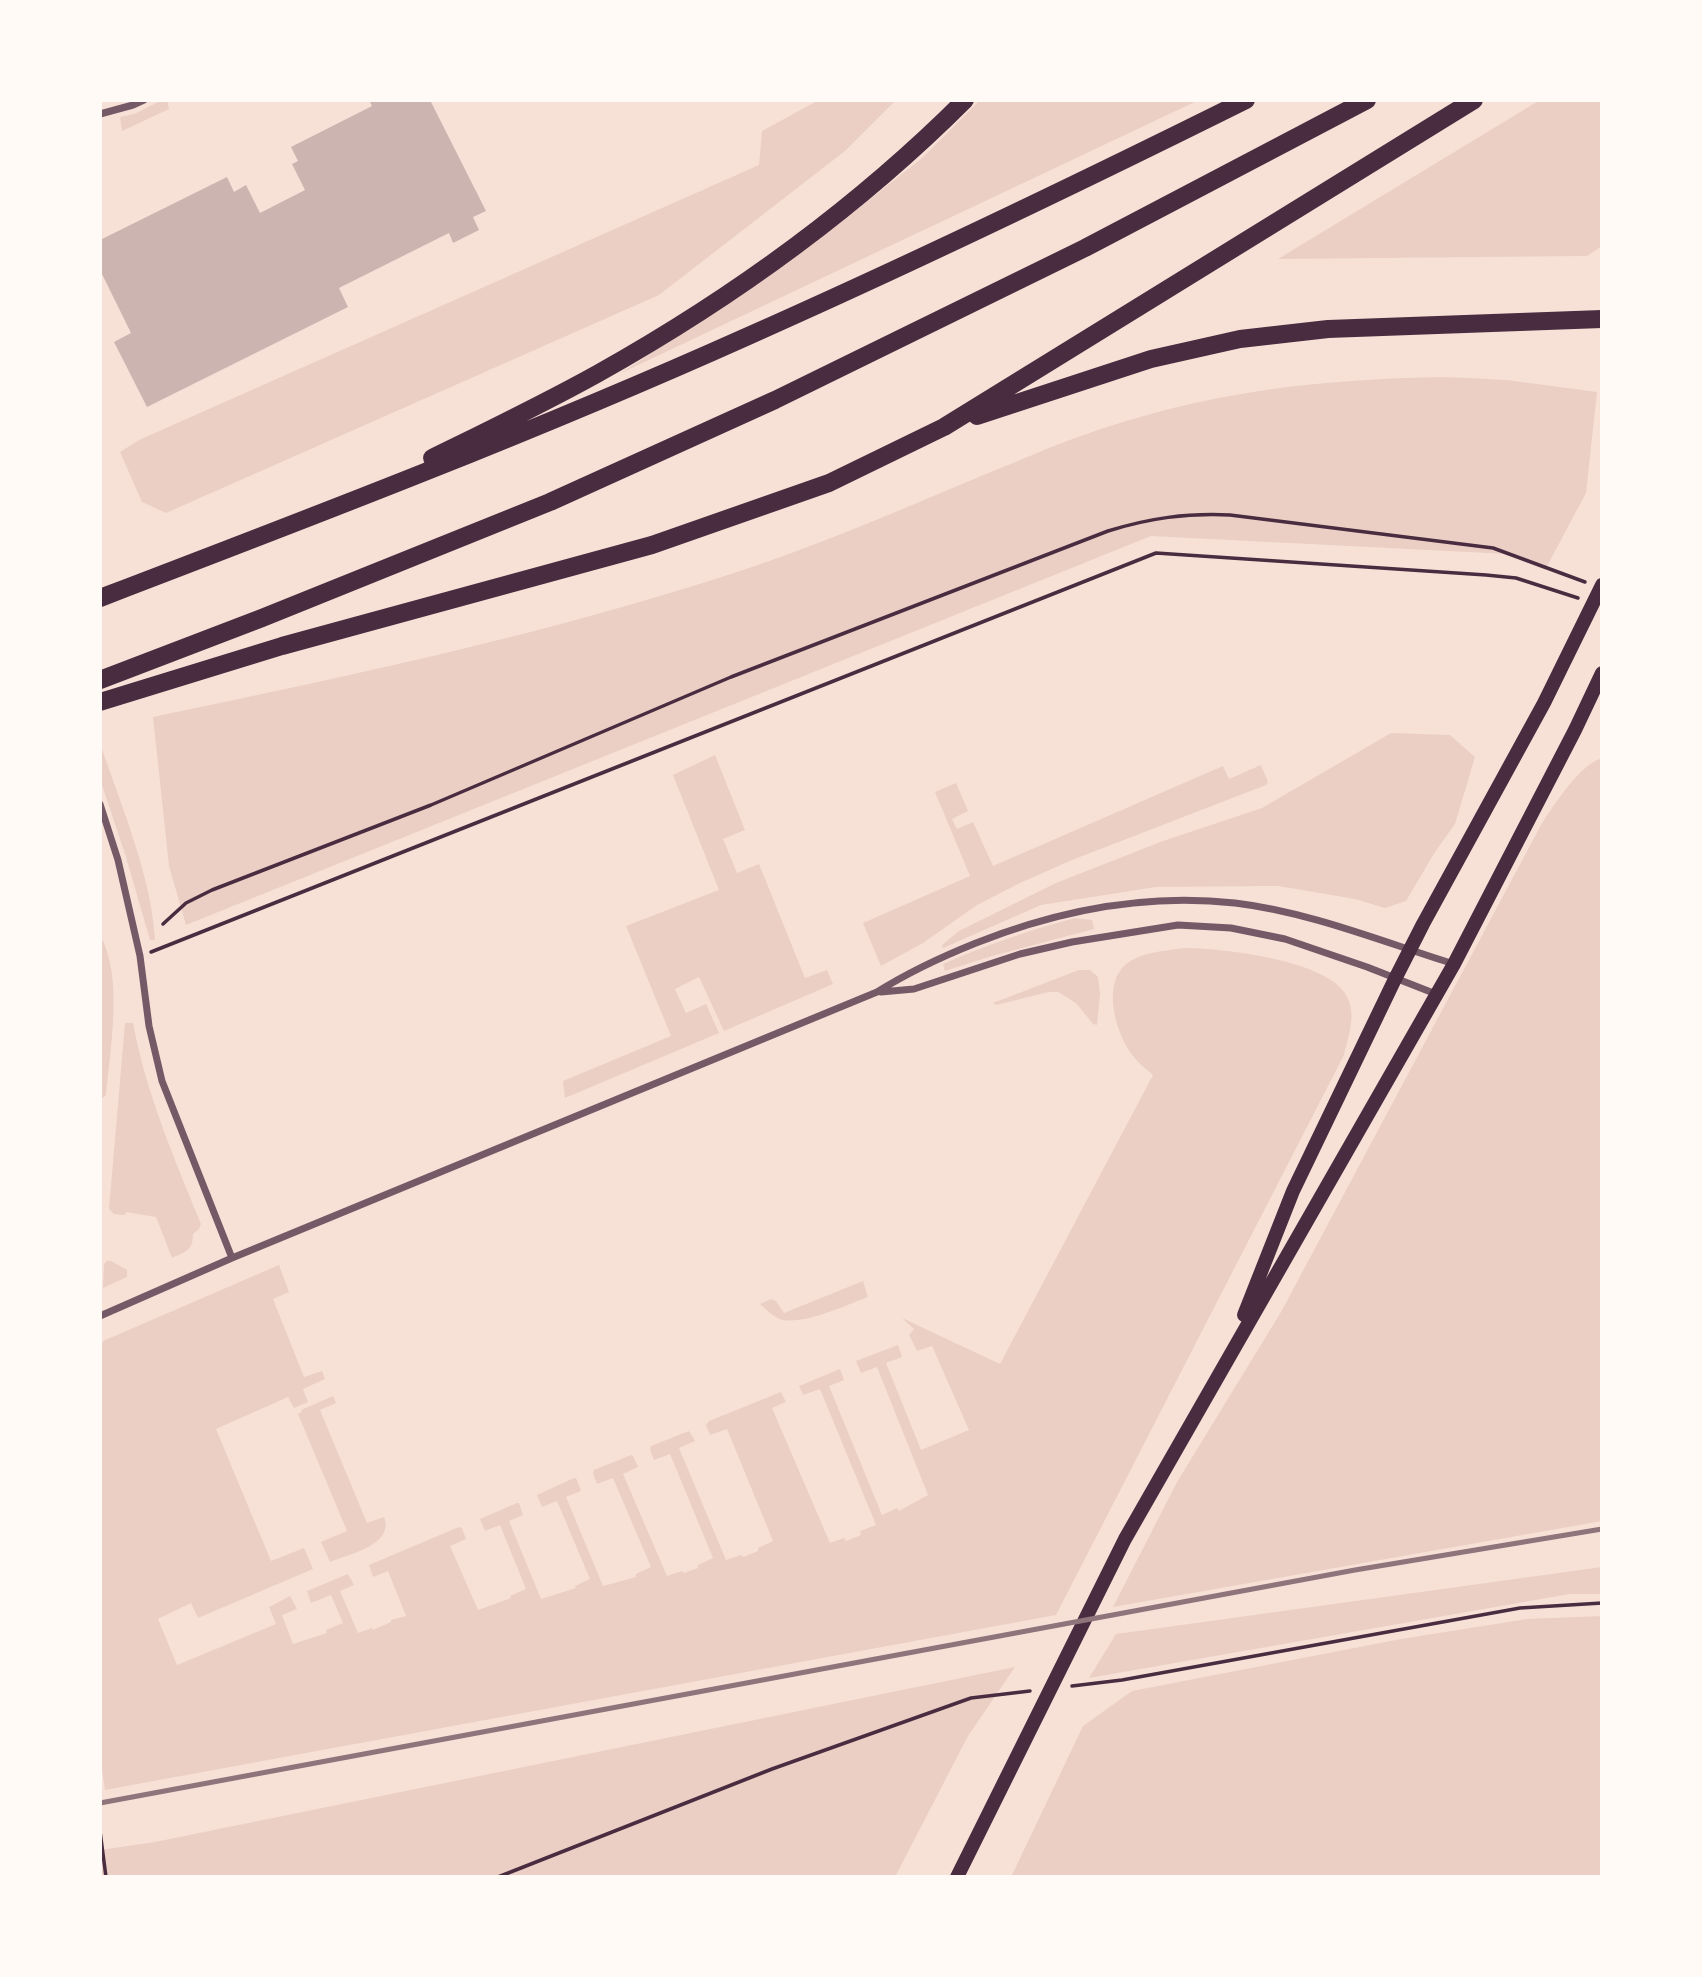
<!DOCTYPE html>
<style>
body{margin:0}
#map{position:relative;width:1702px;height:1977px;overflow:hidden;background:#f7e1d7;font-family:Mulish,sans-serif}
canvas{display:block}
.frame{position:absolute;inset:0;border:102px solid #fffaf5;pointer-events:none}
</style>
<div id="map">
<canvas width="1702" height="1977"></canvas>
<div class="frame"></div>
</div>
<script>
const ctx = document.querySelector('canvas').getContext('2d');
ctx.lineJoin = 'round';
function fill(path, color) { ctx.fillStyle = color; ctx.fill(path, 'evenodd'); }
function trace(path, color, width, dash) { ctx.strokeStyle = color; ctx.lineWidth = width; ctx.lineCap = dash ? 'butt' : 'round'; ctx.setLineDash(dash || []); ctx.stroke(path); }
const green = new Path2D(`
 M 162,100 L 167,100 L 169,109 L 122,131 L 120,117 L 134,114 Z
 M 819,100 L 896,100 L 845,151 L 659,295 L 166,513 L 142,502 L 120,452 L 139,440 L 759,165 L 762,131 Z
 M 980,100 L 1199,100 L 619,374 L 741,295 L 840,223 L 922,158 Z
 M 1540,100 L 1602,100 L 1602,246 L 1587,256 L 1278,259 Z
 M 1445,377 L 1507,380 L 1597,392 L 1586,493 L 1545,570 L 1507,554 L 1151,536 L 186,925 L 169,866 L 153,717 C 353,675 554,633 749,568 C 832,540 912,505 993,471 C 1022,460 1051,446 1081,436 C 1203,392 1317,379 1445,377 Z
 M 1391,733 L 1450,735 L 1475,757 L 1455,824 L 1435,852 L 1406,901 L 1385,908 L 1355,899 L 1278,886 L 1156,887 L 1041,905 L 943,948 L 942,945 L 959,931 L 1056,883 L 1163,841 L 1262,808 Z
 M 100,743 C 120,803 152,877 155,940 L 150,940 L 126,857 L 100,779 Z
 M 715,755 L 745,830 L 723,839 L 737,873 L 759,864 L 805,978 L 827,970 L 833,984 L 724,1031 L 699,977 L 675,989 L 686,1013 L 706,1004 L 719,1033 L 565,1098 L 563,1081 L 671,1036 L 626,926 L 719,890 L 673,775 Z
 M 1602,758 L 1602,1521 L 1113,1607 L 1177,1482 L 1281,1312 L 1542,823 C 1555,804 1579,765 1602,758 Z
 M 1261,765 L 1268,782 L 1266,785 L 1072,860 L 1020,883 L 977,905 L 923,943 L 881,966 L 863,923 L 970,876 L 935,792 L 956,783 L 968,811 L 952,819 L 957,829 L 973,822 L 993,866 L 1223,766 L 1229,779 Z
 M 1075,918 L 1092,920 L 1094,929 L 992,956 L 945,971 L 943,964 C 986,945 1030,930 1075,918 Z
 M 100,935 C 124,978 110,1048 106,1095 L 100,1100 Z
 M 1184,948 C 1222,948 1322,960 1344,992 C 1358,1011 1349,1034 1344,1055 L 1056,1615 L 105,1790 L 100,1756 L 100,1352 L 103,1341 L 279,1265 L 289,1292 L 273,1299 L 304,1377 L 322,1371 L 325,1379 L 303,1389 L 308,1402 L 294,1408 L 288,1397 L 216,1429 L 271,1561 L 304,1548 L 313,1569 L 198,1618 L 191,1603 L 158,1619 L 177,1665 L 276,1624 L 269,1607 L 290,1596 L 297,1609 L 282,1615 L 293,1644 L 327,1633 L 326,1630 L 343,1623 L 331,1595 L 311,1603 L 307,1591 L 348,1574 L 354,1585 L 340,1591 L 358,1633 L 372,1628 L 373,1630 L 391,1622 L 391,1620 L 406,1616 L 388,1571 L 373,1577 L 369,1565 L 459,1527 L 462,1528 L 466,1539 L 450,1546 L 478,1610 L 511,1598 L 510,1596 L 526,1589 L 500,1525 L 485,1531 L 480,1519 L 517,1503 L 519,1503 L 523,1515 L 509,1521 L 541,1599 L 576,1588 L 575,1586 L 590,1579 L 557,1501 L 542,1507 L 537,1495 L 574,1478 L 576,1478 L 581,1491 L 566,1497 L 603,1586 L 636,1577 L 636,1574 L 651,1567 L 613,1478 L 597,1484 L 593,1473 L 594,1470 L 631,1455 L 633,1456 L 638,1467 L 623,1474 L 667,1576 L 682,1571 L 684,1573 L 698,1568 L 698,1565 L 713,1558 L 670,1454 L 654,1460 L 650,1450 L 651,1446 L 689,1431 L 695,1441 L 679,1448 L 726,1560 L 741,1555 L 743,1557 L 758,1551 L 758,1548 L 773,1541 L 727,1429 L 710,1435 L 706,1425 L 709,1421 L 781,1392 L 786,1402 L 772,1408 L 830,1543 L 844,1538 L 846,1541 L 861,1535 L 860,1531 L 876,1525 L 820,1389 L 803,1395 L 799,1386 L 840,1369 L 844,1380 L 829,1386 L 882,1515 L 897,1508 L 899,1511 L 928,1495 L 877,1367 L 861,1373 L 856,1361 L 898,1345 L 902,1357 L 886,1363 L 921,1450 L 969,1430 L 932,1346 L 917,1351 L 909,1335 L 914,1329 L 902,1318 L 1000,1364 L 1153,1075 C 1146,1069 1139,1064 1133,1056 C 1117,1036 1103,991 1122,968 C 1136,952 1165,951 1184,948 Z
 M 1079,970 L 1090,970 L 1098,977 L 1100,994 L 1097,1025 L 1093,1024 L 1076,1003 L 1058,992 L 1049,992 L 996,1005 L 993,1003 Z
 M 125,1023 L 133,1023 C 146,1093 174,1158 201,1224 L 199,1229 L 193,1234 C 193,1251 186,1251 172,1258 L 156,1217 L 126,1212 L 125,1215 L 114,1214 L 109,1209 Z
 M 107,1261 L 111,1261 L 127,1270 L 127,1277 L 103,1288 L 104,1264 Z
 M 863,1281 L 868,1297 C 846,1305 807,1324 783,1320 C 774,1318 766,1309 760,1304 L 771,1299 L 776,1301 L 784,1313 Z
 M 333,1396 L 336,1403 L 320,1410 L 367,1523 L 384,1517 C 395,1545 349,1554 330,1562 L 321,1542 L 347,1531 L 298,1414 L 302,1412 L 301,1410 Z
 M 1602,1567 L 1602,1594 L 1570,1594 L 1089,1678 L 1116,1634 Z
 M 1602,1616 L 1602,1877 L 1011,1877 L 1083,1726 L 1132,1691 L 1401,1639 L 1527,1619 Z
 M 1015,1667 L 968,1736 L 895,1877 L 100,1877 L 100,1850 L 155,1842 Z`);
const building = new Path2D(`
 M 369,100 L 430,100 L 486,211 L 473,217 L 479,230 L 453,243 L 449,233 L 339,288 L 348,307 L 147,407 L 114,342 L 131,333 L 100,270 L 100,240 L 227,177 L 234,192 L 246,185 L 260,213 L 305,190 L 292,164 L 298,161 L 291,147 L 372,106 Z`);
const path = new Path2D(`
 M 163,924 L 186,903 L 212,890 L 431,805 L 731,677 L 1108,531 C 1150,518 1186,513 1230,515 L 1493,548 L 1585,582
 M 151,952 L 1156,553 L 1486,575 L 1516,578 L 1578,598
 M 1072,1686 L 1122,1680 L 1520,1608 L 1602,1603
 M 100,1831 L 106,1877
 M 498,1877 L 772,1769 L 971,1698 L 1030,1691`);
const minor = new Path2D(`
 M 100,114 L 133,105 L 144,100
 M 100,804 L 118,860 L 140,956 L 149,1026 L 162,1081 L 232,1258
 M 881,992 L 914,989 L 1020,954 L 1072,942 L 1178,925 L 1231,928 L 1285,939 L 1367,967 L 1436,994
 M 100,1316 L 232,1258 L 877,992 C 909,972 941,957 976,943 C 1059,910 1145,893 1235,903 C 1310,912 1383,942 1454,964`);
const secondary = new Path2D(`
 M 1244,1315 L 1293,1191 L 1395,979 L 1423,924 L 1544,703 L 1602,585
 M 957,1877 L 1125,1539 L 1454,964 L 1575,730 L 1602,673`);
const motorway = new Path2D(`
 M 977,416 L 1151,359 L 1240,339 L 1328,329 L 1602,319
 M 432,458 C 487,431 543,404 597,374 C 731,299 857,208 965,100
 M 100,598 C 317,515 534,432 746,337 C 915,262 1081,182 1246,100
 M 100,680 L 262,618 L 550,502 L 775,400 L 1085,248 L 1367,100
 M 100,702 L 282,646 L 652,545 L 829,483 L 944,427 L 1474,100`);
const rail = new Path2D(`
 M 100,1803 L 1355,1570 L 1602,1529`);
fill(green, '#ebcfc5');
fill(building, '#ccb4b1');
trace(path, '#4a2c40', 3.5);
trace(minor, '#755966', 7);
trace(secondary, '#4a2c40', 14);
trace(motorway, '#4a2c40', 18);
trace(rail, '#8f747c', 5);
</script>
